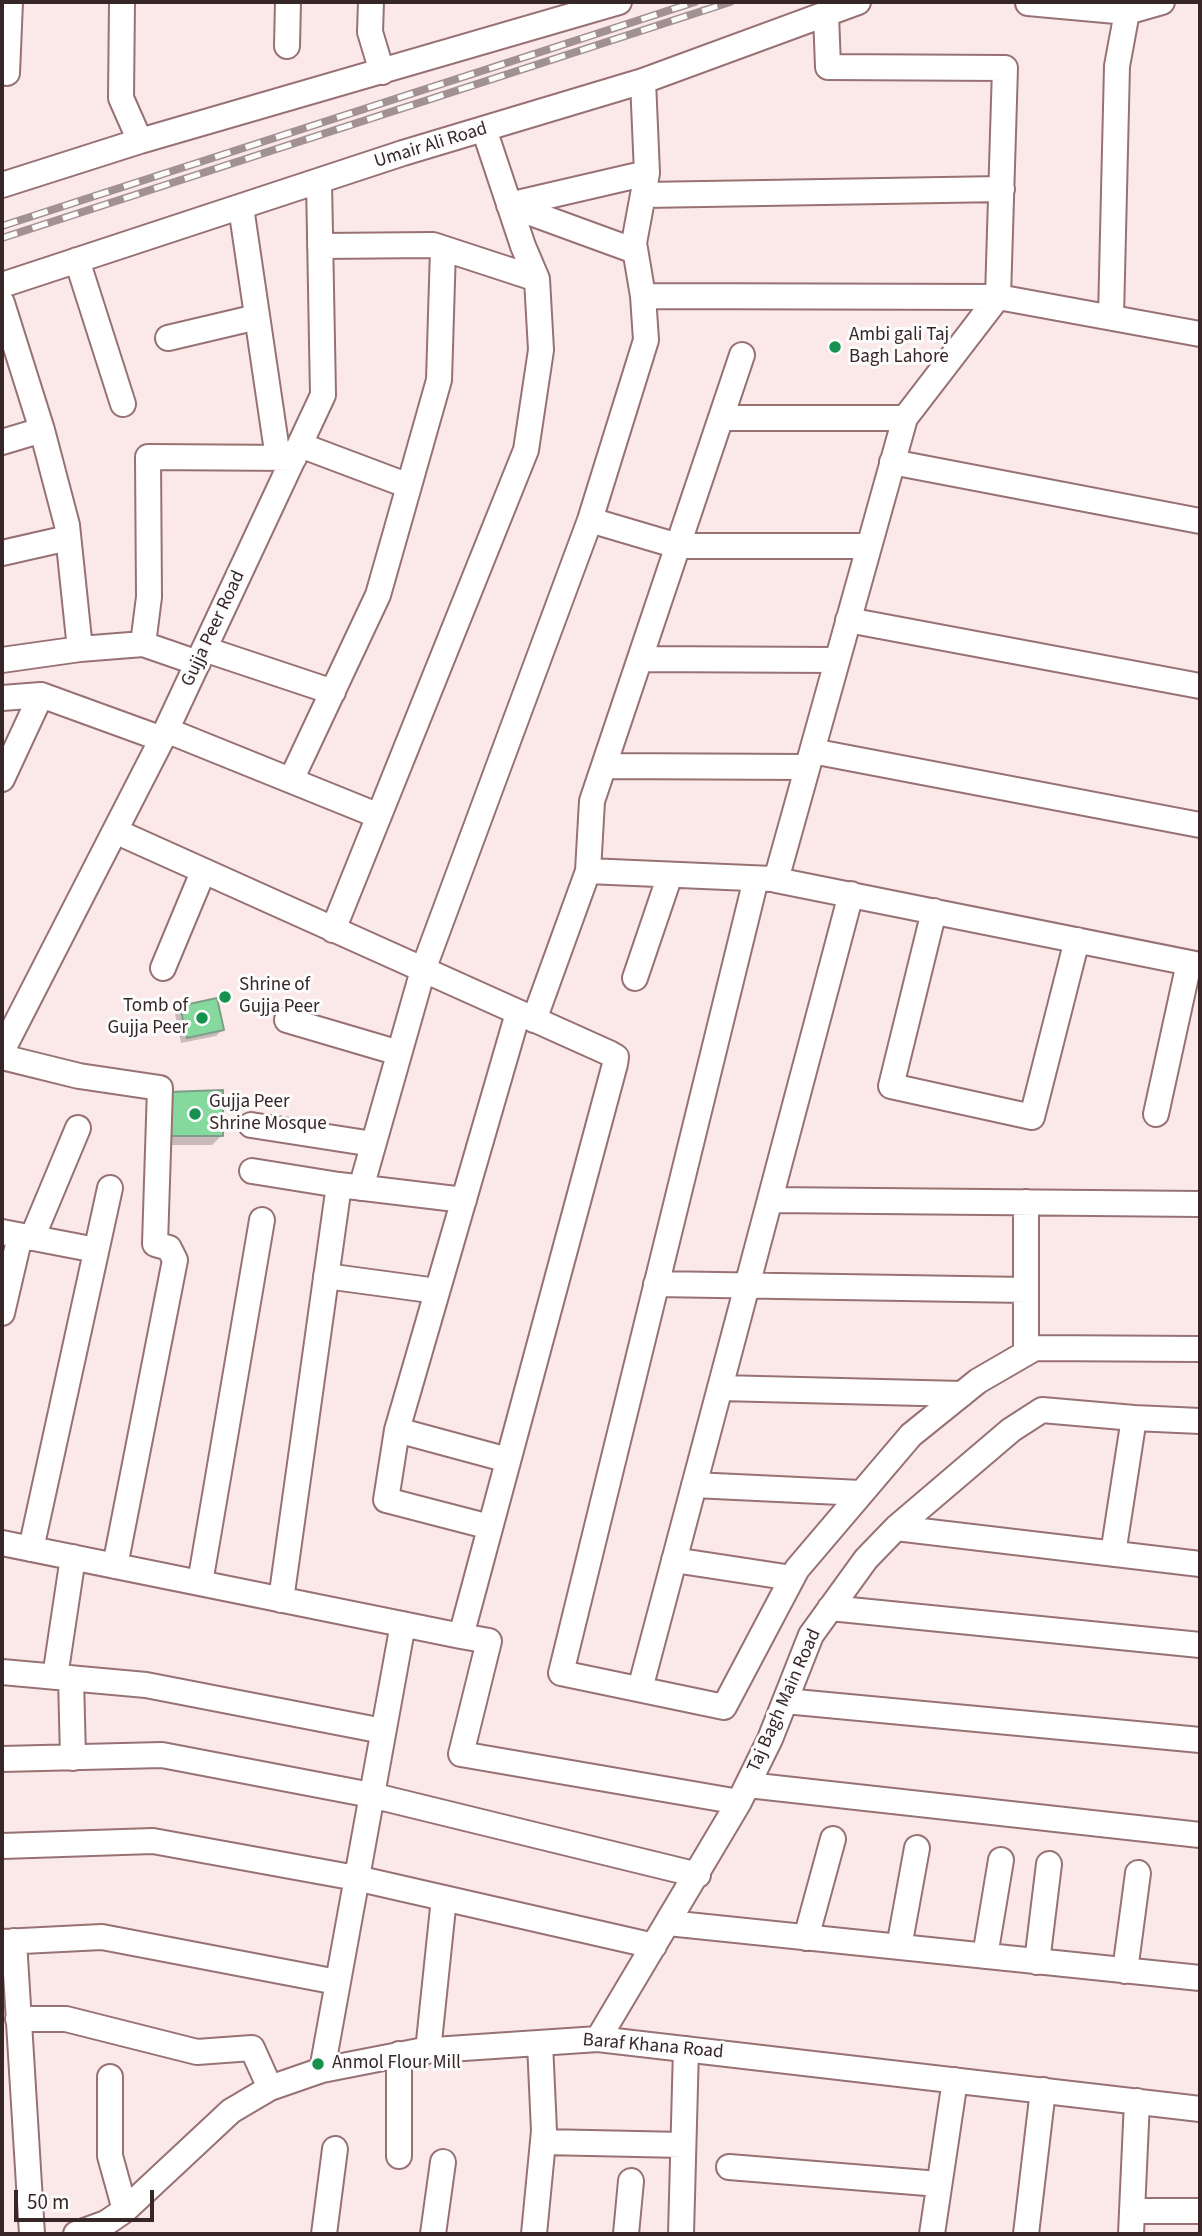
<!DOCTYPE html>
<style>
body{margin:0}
#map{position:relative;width:1202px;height:2236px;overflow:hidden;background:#fbe9ea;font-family:"Source Sans 3",sans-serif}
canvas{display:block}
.frame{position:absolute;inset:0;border:4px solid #362627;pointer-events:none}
.scale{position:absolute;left:14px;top:2190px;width:140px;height:32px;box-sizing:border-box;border:4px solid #362627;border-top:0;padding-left:9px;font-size:21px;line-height:24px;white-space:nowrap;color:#362627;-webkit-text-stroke:5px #fcfcfc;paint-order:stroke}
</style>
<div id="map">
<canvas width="1202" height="2236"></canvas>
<div class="frame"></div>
<div class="scale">50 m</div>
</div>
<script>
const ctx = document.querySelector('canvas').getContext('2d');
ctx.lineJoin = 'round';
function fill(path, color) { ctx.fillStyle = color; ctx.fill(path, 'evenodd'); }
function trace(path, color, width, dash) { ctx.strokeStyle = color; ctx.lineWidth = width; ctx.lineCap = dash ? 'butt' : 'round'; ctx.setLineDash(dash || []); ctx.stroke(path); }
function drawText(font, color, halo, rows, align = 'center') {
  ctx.font = font + ' "Source Sans 3",sans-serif'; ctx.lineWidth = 6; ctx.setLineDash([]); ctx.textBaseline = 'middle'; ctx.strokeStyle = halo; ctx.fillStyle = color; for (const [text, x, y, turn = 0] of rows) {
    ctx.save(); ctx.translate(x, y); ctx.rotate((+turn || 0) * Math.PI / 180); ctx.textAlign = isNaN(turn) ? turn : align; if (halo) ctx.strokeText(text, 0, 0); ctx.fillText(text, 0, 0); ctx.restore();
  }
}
const shadow = new Path2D(`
 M 181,1007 L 222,1030 L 216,1036 L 181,1043 L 175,1014 Z
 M 158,1104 L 222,1135 L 212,1145 L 158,1145 Z`);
const building = new Path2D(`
 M 217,998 L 224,1030 L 187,1038 L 180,1006 Z
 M 223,1090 L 223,1136 L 167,1136 L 167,1092 Z`);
const minor = new Path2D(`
 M 122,2 L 121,98 L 140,141
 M 371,2 L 370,32 L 382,72
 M 1028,3 L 1127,12 L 1162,2
 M 287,46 L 288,2
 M 7,73 L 10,2
 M 2,185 L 140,141 L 619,2
 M 644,195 L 1002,189
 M 509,205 L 647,173
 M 509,205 L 635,251
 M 241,207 L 278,458
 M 320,246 L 433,245 L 537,279
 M 77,260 L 123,404
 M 2,285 L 403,153 L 643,81 L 858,2
 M 643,296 L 998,297 L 1005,68 L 828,67 L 826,14
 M 2,303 L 42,430 L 67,525 L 80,649 L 143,644 L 198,663
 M 1111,317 L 1117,66 L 1127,12
 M 1200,334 L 998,297 L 905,418 L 776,880 L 1200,965
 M 168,338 L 257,317
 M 721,418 L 905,418
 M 2,442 L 42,430
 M 300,445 L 409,486
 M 892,462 L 1200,521
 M 590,520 L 678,546 L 869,546
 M 2,553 L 68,538
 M 848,620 L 1200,686
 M 143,644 L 149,597 L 148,457 L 294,458
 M 204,649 L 333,692
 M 640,659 L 837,660
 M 2,660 L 80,649
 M 2,698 L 41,695 L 162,739
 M 166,730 L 379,816
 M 812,751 L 1200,825
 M 604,766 L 807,767
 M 2,779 L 41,695
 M 291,780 L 378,595 L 409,486 L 439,380 L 443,249
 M 588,871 L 592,801 L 742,355
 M 756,879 L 561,1673 L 724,1707 L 797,1569 L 911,1435 L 978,1381 L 1035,1348 L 1200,1349
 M 934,911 L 891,1086 L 1032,1117 L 1077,940
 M 333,930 L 526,450 L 541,350 L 537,279 L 523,246 L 484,129
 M 163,968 L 203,872
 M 635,978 L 670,875
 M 287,1020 L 399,1053
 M 534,1020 L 588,871 L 772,879
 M 2,1051 L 162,739 L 323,395 L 319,181
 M 2,1057 L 79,1076 L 160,1088 L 155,1244 L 169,1248 L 175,1260 L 115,1566
 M 1156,1114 L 1189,963
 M 251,1125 L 373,1144
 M 252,1171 L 339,1185 L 464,1200
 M 361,1188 L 423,970 L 590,520 L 646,340 L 643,296 L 634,243 L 647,173 L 643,81
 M 770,1200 L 1200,1204
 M 2,1232 L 96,1250
 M 32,1238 L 78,1128
 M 326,1276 L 437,1291
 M 656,1284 L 1026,1290
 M 2,1313 L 20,1236
 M 1026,1353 L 1026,1202
 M 720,1388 L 962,1394
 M 397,1430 L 508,1460
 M 694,1485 L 861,1493
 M 490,1527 L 386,1500 L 397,1430 L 518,1013
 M 896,1528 L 1200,1564
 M 2,1543 L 461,1636 L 615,1064 L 616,1057 L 609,1053 L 115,831
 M 31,1549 L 110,1188
 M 1113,1554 L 1134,1418
 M 674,1560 L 792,1578
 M 200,1583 L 262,1220
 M 281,1600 L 339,1185
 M 830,1608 L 1200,1645
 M 461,1636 L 489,1641 L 461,1754 L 739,1802
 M 2,1672 L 146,1685 L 383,1731
 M 55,1677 L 73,1557
 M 71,1678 L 73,1758
 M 640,1689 L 851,894
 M 785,1701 L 1200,1740
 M 2,1759 L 162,1755 L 371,1795 L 698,1875
 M 748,1785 L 1200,1835
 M 2,1846 L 153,1841 L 356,1878 L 654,1946
 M 668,1923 L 1200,1978
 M 806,1938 L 833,1839
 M 14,1941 L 32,2234
 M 2,1942 L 102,1937 L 337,1982
 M 899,1947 L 917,1848
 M 985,1956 L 1001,1860
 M 1037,1962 L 1049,1864
 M 1125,1971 L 1138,1873
 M 18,2019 L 66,2019 L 197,2052 L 252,2048 L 270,2088
 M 598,2039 L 739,1802 L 770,1739 L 811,1635 L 866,1559 L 896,1528 L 1011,1430 L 1042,1410 L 1134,1418 L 1200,1421
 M 428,2051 L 444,1898
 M 399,2054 L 399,2156
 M 322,2070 L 403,1624
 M 110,2077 L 110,2156 L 125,2210
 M 543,2142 L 683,2145
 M 729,2167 L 939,2184
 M 1132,2211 L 1200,2211
 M 76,2234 L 106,2223 L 125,2210 L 231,2111 L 270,2088 L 322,2070 L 419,2051 L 598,2039 L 1200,2109
 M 324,2234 L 335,2149
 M 433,2234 L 443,2162
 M 534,2234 L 544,2131 L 540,2043
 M 626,2234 L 631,2181
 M 681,2234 L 686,2049
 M 932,2234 L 955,2080
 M 1026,2234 L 1043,2090
 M 1131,2234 L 1137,2101`);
const rail = new Path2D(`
 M 2,226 L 695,2
 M 2,238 L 730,2`);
const markers = [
 [835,347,7,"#17924e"],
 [225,997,7,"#17924e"],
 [202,1018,7,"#17924e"],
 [195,1114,7,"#17924e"],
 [318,2064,7,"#17924e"]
];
const streetNames = [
 ["Umair Ali Road",431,146,-17],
 ["Gujja Peer Road",214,629,-65],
 ["Taj Bagh Main Road",785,1701,-66],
 ["Baraf Khana Road",653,2047,5]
];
const poiNames = [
 ["Ambi gali Taj",849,336],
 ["Bagh Lahore",849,358],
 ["Shrine of",239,986],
 ["Gujja Peer",239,1008],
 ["Tomb of",188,1007,"right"],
 ["Gujja Peer",188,1029,"right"],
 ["Gujja Peer",209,1103],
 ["Shrine Mosque",209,1125],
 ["Anmol Flour Mill",332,2064]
];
fill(shadow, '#0003');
fill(building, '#85d99e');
trace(building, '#7f9e87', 2);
trace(minor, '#987173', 28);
trace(minor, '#fff', 24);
trace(rail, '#a29192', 8);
trace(rail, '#fcfcfc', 5, [16]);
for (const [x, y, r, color] of markers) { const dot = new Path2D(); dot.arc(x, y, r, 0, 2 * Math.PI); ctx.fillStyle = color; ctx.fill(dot); trace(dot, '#fcfcfc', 2.5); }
drawText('19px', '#362627', '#fcfcfc', streetNames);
drawText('19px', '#362627', '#fcfcfc', poiNames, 'left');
</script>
